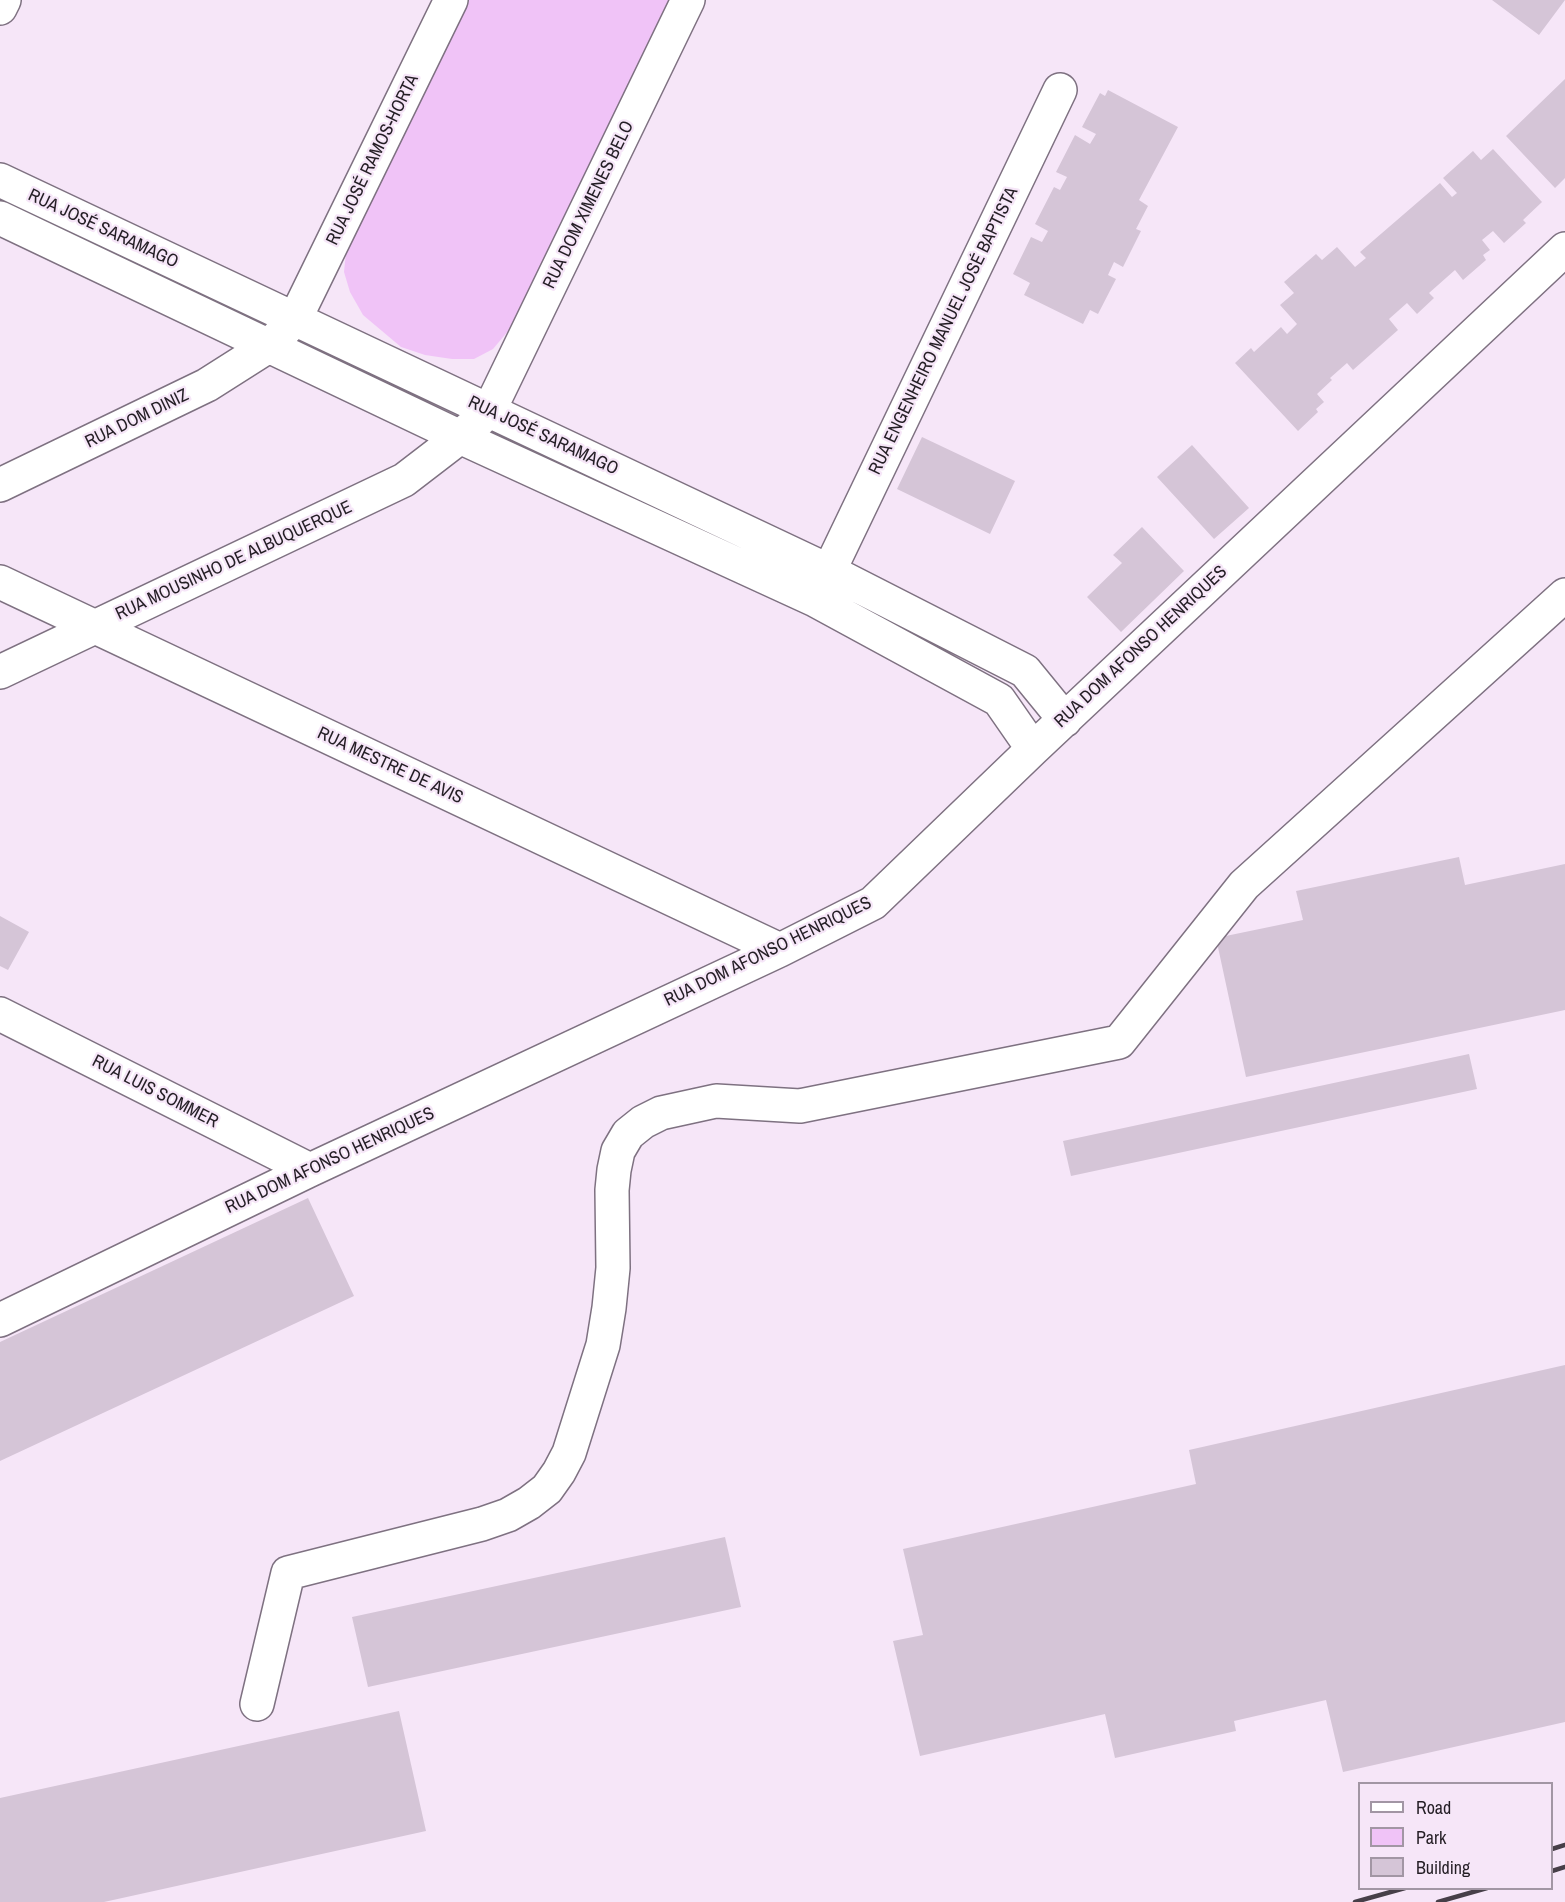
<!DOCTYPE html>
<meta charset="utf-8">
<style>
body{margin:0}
#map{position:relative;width:1565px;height:1902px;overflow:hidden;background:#f6e6f8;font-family:"Archivo Narrow",sans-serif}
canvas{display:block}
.legend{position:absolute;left:1358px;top:1782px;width:195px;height:108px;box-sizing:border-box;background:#f6e6f8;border:2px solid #a296a4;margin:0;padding:8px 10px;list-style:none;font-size:18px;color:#241e25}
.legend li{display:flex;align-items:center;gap:12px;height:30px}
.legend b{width:30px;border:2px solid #a296a4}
</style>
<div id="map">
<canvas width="1565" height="1902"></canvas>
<ul class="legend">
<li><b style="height:8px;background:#fff"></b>Road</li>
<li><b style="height:16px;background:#f0c3f7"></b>Park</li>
<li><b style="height:16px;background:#d5c5d7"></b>Building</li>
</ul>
</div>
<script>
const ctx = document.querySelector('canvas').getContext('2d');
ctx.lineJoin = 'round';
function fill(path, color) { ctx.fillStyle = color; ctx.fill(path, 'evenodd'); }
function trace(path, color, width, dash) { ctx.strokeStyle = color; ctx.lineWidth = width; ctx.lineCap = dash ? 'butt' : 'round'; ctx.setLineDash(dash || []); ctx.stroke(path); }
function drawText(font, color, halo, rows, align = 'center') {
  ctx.font = font + ' "Archivo Narrow",sans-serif'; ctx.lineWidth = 4.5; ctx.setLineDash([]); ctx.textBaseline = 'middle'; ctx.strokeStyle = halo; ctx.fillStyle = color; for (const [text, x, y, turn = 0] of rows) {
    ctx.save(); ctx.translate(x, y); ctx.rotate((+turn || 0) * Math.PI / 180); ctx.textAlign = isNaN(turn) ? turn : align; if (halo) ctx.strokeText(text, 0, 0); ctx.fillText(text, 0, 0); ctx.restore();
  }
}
const green = new Path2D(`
 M 469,0 L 670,0 L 509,330 L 493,349 L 474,359 L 452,359 L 425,355 L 401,347 L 363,315 L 350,292 L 344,272 L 346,252 Z`);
const building = new Path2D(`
 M 1492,0 L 1565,0 L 1539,35 Z
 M 1565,79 L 1565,178 L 1555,188 L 1506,136 Z
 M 1108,90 L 1178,127 L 1139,200 L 1148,206 L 1136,229 L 1141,231 L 1123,267 L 1114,262 L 1108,275 L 1116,279 L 1098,314 L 1090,310 L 1083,324 L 1024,295 L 1030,283 L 1013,274 L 1031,237 L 1042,242 L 1048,231 L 1035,224 L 1054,187 L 1060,190 L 1067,177 L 1056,172 L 1075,135 L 1090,144 L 1096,134 L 1082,127 L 1100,93 L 1105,96 Z
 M 1493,149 L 1542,202 L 1523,220 L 1526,223 L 1504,243 L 1493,231 L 1482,240 L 1490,250 L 1483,255 L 1486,260 L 1463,280 L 1455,270 L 1429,293 L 1434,298 L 1417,314 L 1407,303 L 1389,319 L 1398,330 L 1353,370 L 1347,363 L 1330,378 L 1332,380 L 1317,394 L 1324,402 L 1316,409 L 1318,412 L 1298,431 L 1235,363 L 1251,348 L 1254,352 L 1281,327 L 1287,334 L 1297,324 L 1280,305 L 1294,293 L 1284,282 L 1316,254 L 1322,260 L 1337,247 L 1355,267 L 1366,258 L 1360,252 L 1440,183 L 1452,197 L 1457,193 L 1443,178 L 1473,151 L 1481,160 Z
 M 922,437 L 1015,481 L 990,534 L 897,489 Z
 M 1192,445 L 1249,508 L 1214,539 L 1157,477 Z
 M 1142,527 L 1184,571 L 1121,632 L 1087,597 L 1122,563 L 1113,555 Z
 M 1459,857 L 1465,885 L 1565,864 L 1565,1010 L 1246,1077 L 1216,938 L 1303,920 L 1296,891 Z
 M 0,916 L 29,932 L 8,970 L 0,966 Z
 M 1469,1054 L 1477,1089 L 1071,1176 L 1063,1141 Z
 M 308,1198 L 354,1296 L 0,1461 L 0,1342 Z
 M 1565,1365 L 1565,1722 L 1343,1772 L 1326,1700 L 1234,1721 L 1236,1731 L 1115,1758 L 1105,1714 L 920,1756 L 893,1641 L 923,1635 L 903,1549 L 1196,1484 L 1189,1450 Z
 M 725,1537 L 741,1607 L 368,1687 L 352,1617 Z
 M 399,1711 L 426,1831 L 104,1902 L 0,1902 L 0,1798 Z`);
const minor = new Path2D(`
 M 0,8 L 4,0
 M 0,180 L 829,571 L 1025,671 L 1065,720
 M 0,218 L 460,437 L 815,600 L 999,700 L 1033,749
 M 0,485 L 207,385 L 270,345 L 295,319 L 451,0
 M 0,582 L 780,950
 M 819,592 L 1060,90
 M 0,672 L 404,480 L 460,437 L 489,411 L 688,0
 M 0,1014 L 310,1170
 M 0,1320 L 310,1170 L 780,950 L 873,903 L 1033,749 L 1565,249
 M 257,1704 L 288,1573 L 482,1524 L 508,1515 L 529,1503 L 547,1489 L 559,1472 L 569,1453 L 603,1345 L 609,1308 L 613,1268 L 612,1190 L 614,1170 L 618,1151 L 628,1134 L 643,1122 L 661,1113 L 716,1101 L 800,1106 L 1119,1042 L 1244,885 L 1565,595`);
const rail = new Path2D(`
 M 1552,1849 L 1565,1845
 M 1552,1871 L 1565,1867
 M 1355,1902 L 1405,1888
 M 1438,1902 L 1487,1888`);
const streetNames = [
 ["RUA JOSÉ RAMOS-HORTA",373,160,-64],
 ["RUA DOM XIMENES BELO",589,205,-64],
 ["RUA JOSÉ SARAMAGO",103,229,25],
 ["RUA ENGENHEIRO MANUEL JOSÉ BAPTISTA",944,331,-64],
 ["RUA DOM DINIZ",137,419,-26],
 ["RUA JOSÉ SARAMAGO",543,436,25],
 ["RUA MOUSINHO DE ALBUQUERQUE",234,561,-25],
 ["RUA DOM AFONSO HENRIQUES",1141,647,-43],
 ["RUA MESTRE DE AVIS",390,766,25],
 ["RUA DOM AFONSO HENRIQUES",768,952,-26],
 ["RUA LUIS SOMMER",155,1092,27],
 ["RUA DOM AFONSO HENRIQUES",330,1161,-25]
];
fill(green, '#f0c3f7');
fill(building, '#d5c5d7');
trace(minor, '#7e7181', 36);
trace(minor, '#fff', 33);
trace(rail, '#473f48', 4.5);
drawText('18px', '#241e25', '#f6e6f8', streetNames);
</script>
